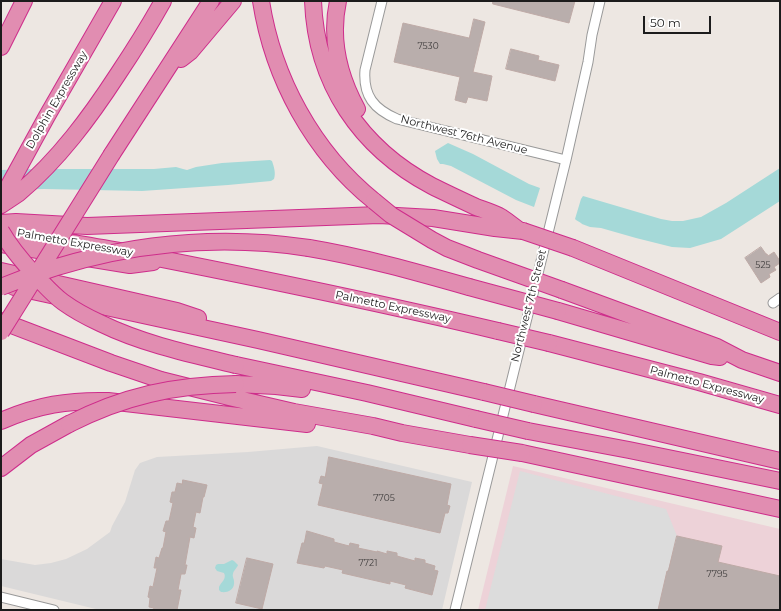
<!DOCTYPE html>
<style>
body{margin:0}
#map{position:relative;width:781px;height:611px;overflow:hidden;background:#ede7e2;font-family:Montserrat,sans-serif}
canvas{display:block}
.frame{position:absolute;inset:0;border:2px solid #1c1c1c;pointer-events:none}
.scale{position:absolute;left:643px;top:16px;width:68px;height:18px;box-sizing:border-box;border:2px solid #1c1c1c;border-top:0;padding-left:5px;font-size:12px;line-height:14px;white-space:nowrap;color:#1c1c1c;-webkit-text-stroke:3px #fff;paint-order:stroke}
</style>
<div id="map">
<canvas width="781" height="611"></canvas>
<div class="frame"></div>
<div class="scale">50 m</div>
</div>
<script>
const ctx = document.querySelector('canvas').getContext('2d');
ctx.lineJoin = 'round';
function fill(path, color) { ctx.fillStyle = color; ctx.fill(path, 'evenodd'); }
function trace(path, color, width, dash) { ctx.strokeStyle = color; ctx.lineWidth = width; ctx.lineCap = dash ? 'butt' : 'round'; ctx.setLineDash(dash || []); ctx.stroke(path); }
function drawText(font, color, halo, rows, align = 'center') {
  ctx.font = font + ' Montserrat,sans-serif'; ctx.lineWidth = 4; ctx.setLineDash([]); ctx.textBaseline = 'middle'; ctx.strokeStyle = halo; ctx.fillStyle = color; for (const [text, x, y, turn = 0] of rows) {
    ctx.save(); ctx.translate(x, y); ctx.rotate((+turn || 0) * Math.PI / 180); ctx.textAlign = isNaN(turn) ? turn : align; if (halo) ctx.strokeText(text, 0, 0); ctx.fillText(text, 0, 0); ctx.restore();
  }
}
const residential = new Path2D(`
 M 317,446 L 472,482 L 442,610 L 100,610 L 1,586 L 1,559 L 35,565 L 51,563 L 66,559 L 87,549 L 110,532 L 112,526 L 125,502 L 135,470 L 140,463 L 157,457 L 248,452 Z`);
const commercial = new Path2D(`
 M 513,466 L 780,529 L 780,610 L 478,610 Z`);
const parking = new Path2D(`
 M 520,471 L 666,509 L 677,536 L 668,571 L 667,571 L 658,610 L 485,610 Z`);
const water = new Path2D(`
 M 448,143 L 473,154 L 529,184 L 540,188 L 534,207 L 516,200 L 451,166 L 443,164 L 440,164 L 437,159 L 435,151 Z
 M 270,160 L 272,161 C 274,167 276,173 274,179 L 271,181 L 228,185 L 142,191 L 44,189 L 1,190 L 1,170 L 34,169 L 154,169 L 176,167 L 183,169 L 187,170 L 196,167 L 222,163 Z
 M 780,168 L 780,201 L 721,239 L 690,248 L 672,247 L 636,238 L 601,228 L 590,227 L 582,224 L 581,223 L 576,220 L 575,219 L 581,199 L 583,196 L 661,219 L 672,221 L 683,221 L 701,217 L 726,203 Z
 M 232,560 L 234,561 L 238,565 C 237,568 233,571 233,574 C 232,576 234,579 234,581 C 235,589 229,593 221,592 L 219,590 L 219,587 C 221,582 227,579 224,573 L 217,571 L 215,568 L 216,565 L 218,564 L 224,564 Z`);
const building = new Path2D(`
 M 493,1 L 575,1 L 569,23 L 493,4 Z
 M 474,19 L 485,22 L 473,72 L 492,76 L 487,101 L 468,97 L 466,103 L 455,100 L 460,77 L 394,62 L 403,23 L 469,38 Z
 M 511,49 L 539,56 L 538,60 L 559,65 L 555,81 L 506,69 Z
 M 761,247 L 766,254 L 767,254 L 768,256 L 774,252 L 780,261 L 780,263 L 774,267 L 776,270 L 769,274 L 770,277 L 761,283 L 745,258 Z
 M 329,457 L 451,484 L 447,505 L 450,506 L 448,513 L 445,513 L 440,533 L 318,505 L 323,484 L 319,483 L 321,476 L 325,477 Z
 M 183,480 L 207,485 L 204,497 L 203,497 L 200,513 L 196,512 L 193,527 L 196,528 L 194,538 L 190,537 L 185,565 L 187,565 L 185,574 L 181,574 L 178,590 L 181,590 L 177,610 L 153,610 L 154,608 L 149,607 L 150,598 L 148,597 L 150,586 L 153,587 L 157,568 L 154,568 L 156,557 L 159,558 L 162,548 L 163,548 L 166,532 L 163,531 L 166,521 L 169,521 L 173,503 L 170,502 L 172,492 L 175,492 L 177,483 L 182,484 Z
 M 307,531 L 334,539 L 334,542 L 349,546 L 350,543 L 359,545 L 358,548 L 377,552 L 377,551 L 387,554 L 387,551 L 397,553 L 397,556 L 415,561 L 415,558 L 425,560 L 425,563 L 435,566 L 434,570 L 438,571 L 432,595 L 405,588 L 406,585 L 390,581 L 390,584 L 342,573 L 343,570 L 325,566 L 324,568 L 297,563 L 302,543 L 304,543 Z
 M 677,536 L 722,546 L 718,562 L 780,576 L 780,610 L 658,610 L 667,571 L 668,571 Z
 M 247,558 L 273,564 L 262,609 L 236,603 Z`);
const minor = new Path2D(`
 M 382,1 L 365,70 C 363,96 374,109 397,119 L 566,160
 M 773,303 L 780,298
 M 1,597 L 54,610
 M 455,610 L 566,160 L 588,62 L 592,35 L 600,1`);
const motorway = new Path2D(`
 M 261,1 C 273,78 313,152 374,201
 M 313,1 C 316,83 360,148 432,186 C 446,193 461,200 476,207 C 484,210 494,213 501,217 C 507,221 513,226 519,230
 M 338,1 C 330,38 339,76 357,109
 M 1,47 L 24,1
 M 181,59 L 190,52 L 233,1
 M 112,154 L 211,1
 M 1,200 L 47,116 L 113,1
 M 1,205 C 7,201 13,197 19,193 C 59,159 90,117 118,74 C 134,50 149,26 163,1
 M 1,223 L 16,222 L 87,226 L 379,215 L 433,218 L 495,228 L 523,231
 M 3,230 C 45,239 88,245 131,253 C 254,277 376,302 498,331
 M 1,244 L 130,265 L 153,262
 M 309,248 C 363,257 416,272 469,287
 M 573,248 L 780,332
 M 1,271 L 177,311 L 198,318
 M 14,287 L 258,340 L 484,392
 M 562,290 L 717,347 L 742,360 L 780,373
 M 558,311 L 712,356 L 720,357
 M 1,321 L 111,363 L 161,380 L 229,397 L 294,412 L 373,426 L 402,433 L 470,445
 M 549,343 L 699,382 L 780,405
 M 236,365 L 367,393 L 476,419
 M 236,384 L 276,386 L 302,389
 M 534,404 L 780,461
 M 1,421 C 37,405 69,400 108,401 L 307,424
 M 528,431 L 629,450 L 780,481
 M 522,453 L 780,509
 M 1,468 L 31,445 L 69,424`);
const motorwayBridge = new Path2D(`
 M 374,201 L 391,215 L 432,240 L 447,248 L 478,260 L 562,290
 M 1,231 C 10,247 22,261 34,274 C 43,283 52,294 63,302 C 74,310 87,317 100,323 C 143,344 190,354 236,365
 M 523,231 L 573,248
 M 1,287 C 99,247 204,232 309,248
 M 469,287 L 558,311
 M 498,331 L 549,343
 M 1,332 L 112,154
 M 484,392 L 534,404
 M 476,419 L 528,431
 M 69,424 C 124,396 174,385 236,384
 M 470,445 L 522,453`);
const numberNames = [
 ["7530",428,46],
 ["525",763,265],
 ["7705",384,498],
 ["7721",368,563],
 ["7795",717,574]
];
const streetNames = [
 ["Dolphin Expressway",57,100,-60],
 ["Northwest 76th Avenue",464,135,14],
 ["Palmetto Expressway",75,243,10],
 ["Northwest 7th Street",529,306,-76],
 ["Palmetto Expressway",393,307,12],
 ["Palmetto Expressway",707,385,15]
];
fill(residential, '#dad9d9');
fill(commercial, '#edd2d8');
fill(parking, '#dcdcdc');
fill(water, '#a5d9d8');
fill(building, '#b9aeac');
trace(building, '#beaaa6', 1);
trace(minor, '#999', 11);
trace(motorway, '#ce2d8b', 18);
trace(minor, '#fff', 9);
trace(motorway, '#e18db1', 16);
trace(motorwayBridge, '#ce2d8b', 18, []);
trace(motorwayBridge, '#e18db1', 16);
drawText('9px', '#434040', null, numberNames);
drawText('11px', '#1c1c1c', '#fff', streetNames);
</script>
